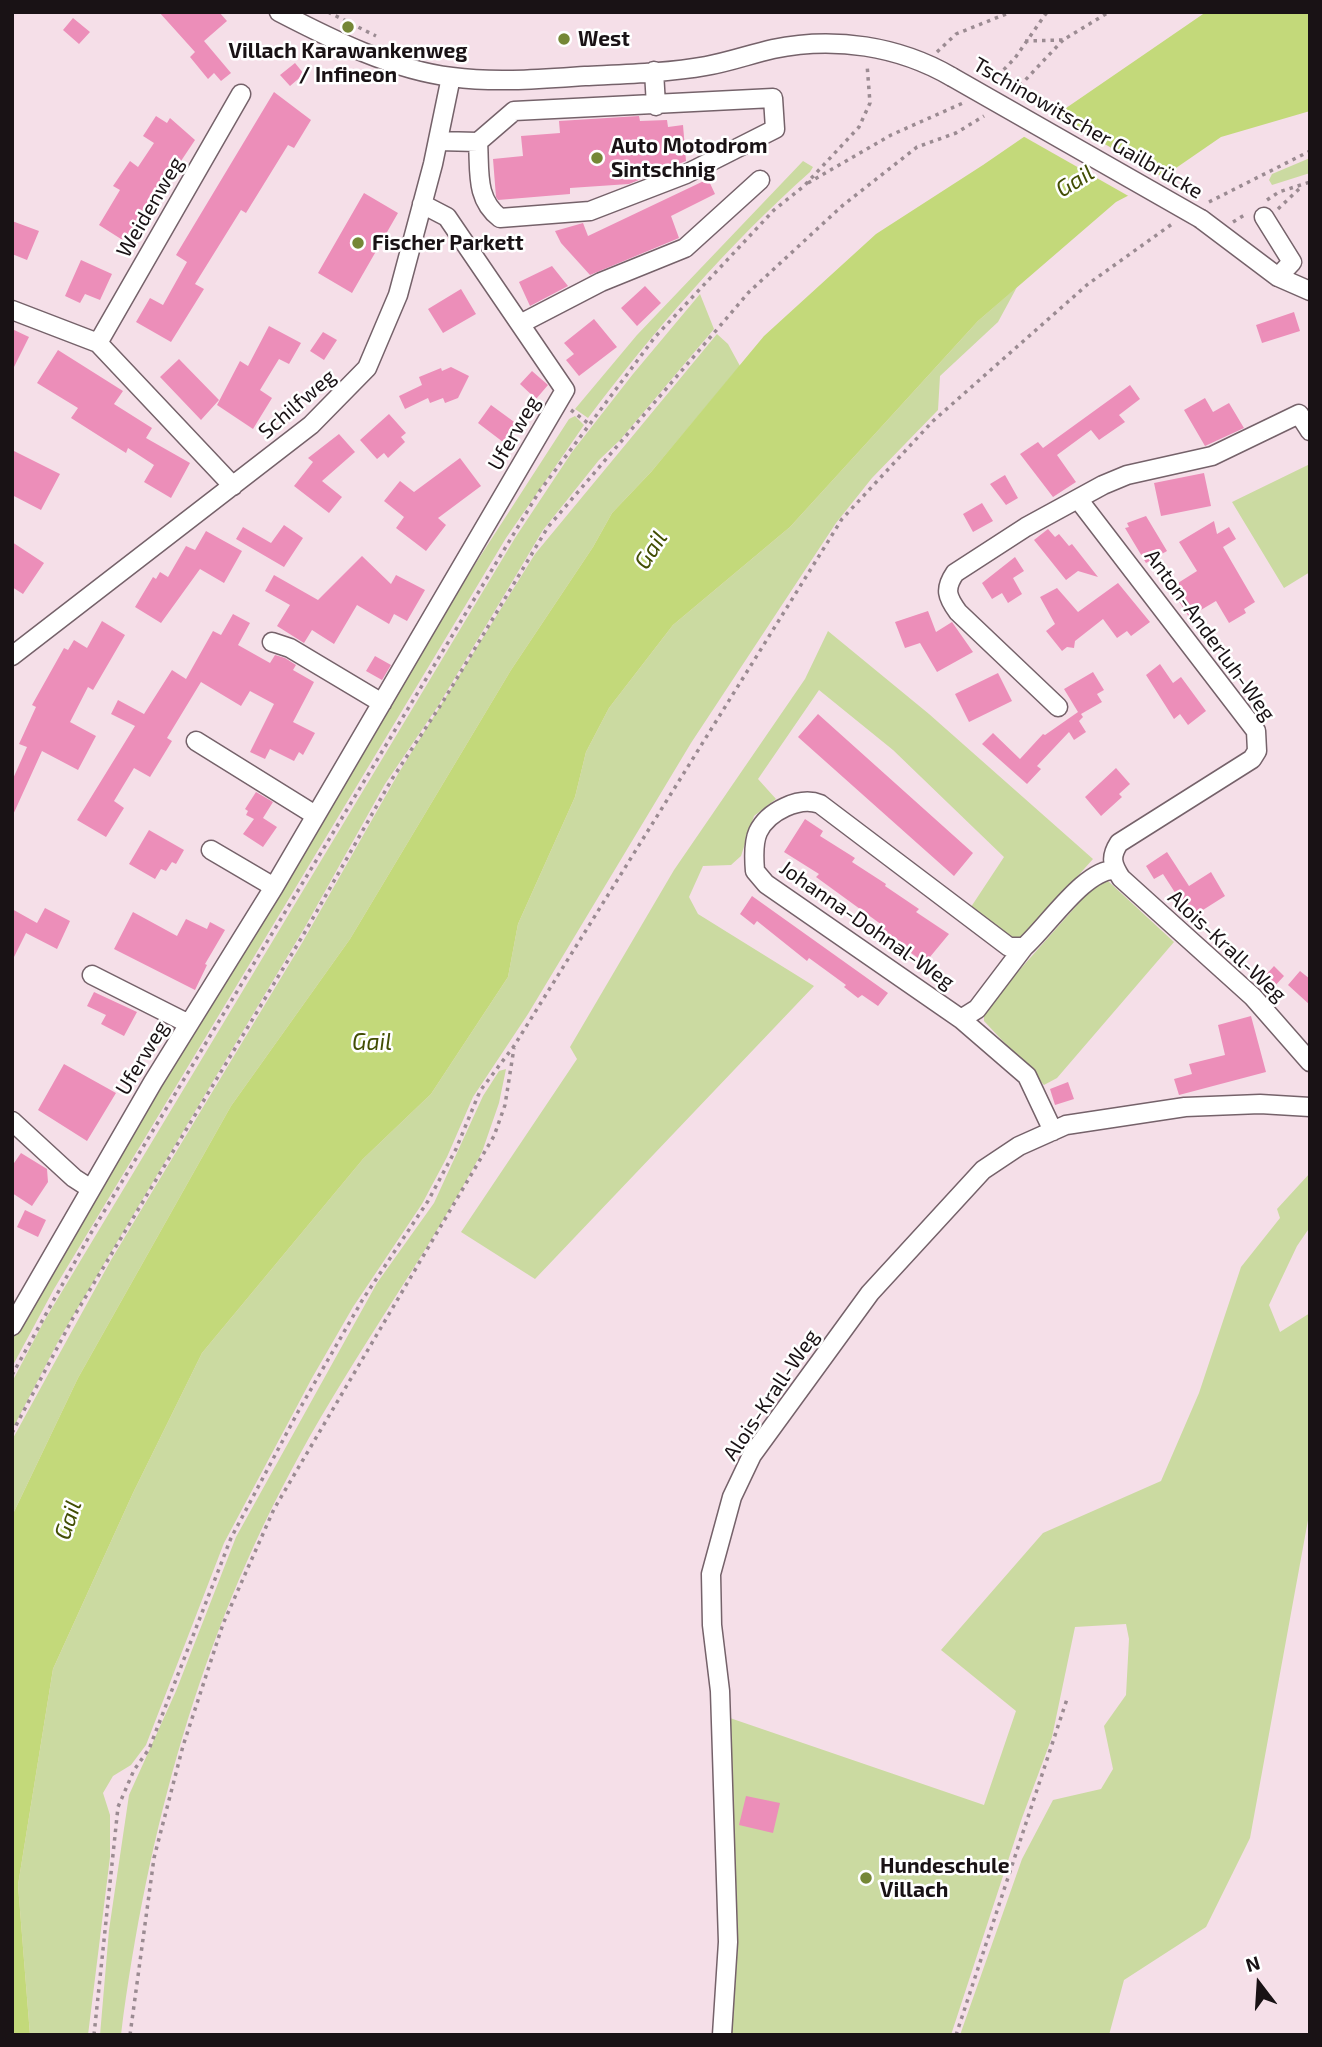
<!DOCTYPE html>
<meta charset="utf-8">
<style>
body{margin:0}
#map{position:relative;width:1322px;height:2047px;overflow:hidden;background:#f5dfe8;font-family:"Exo 2",sans-serif}
canvas{display:block}
.frame{position:absolute;inset:0;border:14px solid #191215;pointer-events:none}
.north{position:absolute;left:1224px;top:1949px;width:70px;height:70px;-webkit-text-stroke:5px #fff;paint-order:stroke;rotate:343deg;font-size:19px;font-weight:700;line-height:28px;text-align:center;color:#191215}
.north::after{content:'';display:block;margin:auto;width:24px;height:32px;background:#191215;clip-path:polygon(50% 0,100% 100%,50% 72%,0 100%)}
</style>
<div id="map">
<canvas width="1322" height="2047"></canvas>
<div class="frame"></div>
<div class="north">N</div>
</div>
<script>
const ctx = document.querySelector('canvas').getContext('2d');
ctx.lineJoin = 'round';
function fill(path, color) { ctx.fillStyle = color; ctx.fill(path, 'evenodd'); }
function trace(path, color, width, dash) { ctx.strokeStyle = color; ctx.lineWidth = width; ctx.lineCap = dash ? 'butt' : 'round'; ctx.setLineDash(dash || []); ctx.stroke(path); }
function drawText(font, color, halo, rows, align = 'center') {
  ctx.font = font + ' "Exo 2",sans-serif'; ctx.lineWidth = 5; ctx.setLineDash([]); ctx.textBaseline = 'middle'; ctx.strokeStyle = halo; ctx.fillStyle = color; for (const [text, x, y, turn = 0] of rows) {
    ctx.save(); ctx.translate(x, y); ctx.rotate((+turn || 0) * Math.PI / 180); ctx.textAlign = isNaN(turn) ? turn : align; if (halo) ctx.strokeText(text, 0, 0); ctx.fillText(text, 0, 0); ctx.restore();
  }
}
const green = new Path2D(`
 M 1310,158 L 1310,173 L 1272,185 L 1269,180 L 1272,174 Z
 M 803,161 L 813,167 L 810,172 C 728,245 654,330 588,418 L 575,409 L 637,335 Z
 M 1017,287 L 998,322 L 940,376 L 938,410 L 872,478 L 836,523 L 691,743 L 528,1014 L 473,1097 L 447,1157 L 422,1204 L 353,1307 L 312,1378 L 224,1543 L 146,1745 L 131,1765 L 113,1776 L 103,1793 L 110,1815 L 110,1857 L 88,2035 L 30,2035 L 18,1885 L 53,1669 L 133,1493 L 202,1353 L 363,1159 L 431,1094 L 508,977 L 518,924 L 575,797 L 586,752 L 609,708 L 673,625 L 790,527 L 978,321 Z
 M 700,294 L 714,329 L 620,440 L 599,460 L 543,530 L 438,706 L 385,784 L 305,927 L 61,1336 L 12,1430 L 12,1382 L 43,1323 L 515,538 L 572,452 L 633,374 Z
 M 717,334 L 728,344 L 740,366 L 651,472 L 612,513 L 593,547 L 511,670 L 350,939 L 231,1106 L 78,1378 L 12,1516 L 12,1440 L 111,1260 L 302,943 L 398,774 L 535,554 Z
 M 575,416 L 584,425 L 506,538 L 54,1289 L 12,1367 L 12,1340 L 96,1195 L 472,569 L 569,419 Z
 M 1310,464 L 1310,572 L 1284,588 L 1232,502 Z
 M 828,631 L 929,714 L 1093,859 L 1018,943 L 969,910 L 1004,857 L 893,750 L 819,690 L 758,779 L 776,799 L 754,816 L 741,856 L 731,865 L 703,866 L 689,897 L 698,914 L 814,986 L 535,1279 L 461,1232 L 577,1059 L 570,1047 L 674,870 L 805,679 Z
 M 1101,878 L 1108,881 L 1174,942 L 1057,1078 L 1044,1085 L 984,1021 L 984,1010 Z
 M 506,1069 L 499,1103 L 482,1152 C 426,1256 356,1352 299,1456 C 200,1636 147,1832 121,2035 L 100,2035 L 109,1930 L 129,1795 L 176,1691 L 236,1537 L 377,1283 L 434,1203 L 483,1096 L 499,1071 Z
 M 1310,1173 L 1310,1227 L 1297,1246 L 1269,1305 L 1280,1332 L 1310,1313 L 1310,1509 L 1250,1838 L 1206,1927 L 1124,1980 L 1109,2035 L 960,2035 L 1022,1859 L 1053,1800 L 1101,1789 L 1113,1769 L 1104,1726 L 1126,1695 L 1129,1639 L 1126,1624 L 1075,1627 L 1052,1737 L 1022,1818 L 951,2035 L 726,2035 L 727,1717 L 984,1805 L 1016,1711 L 941,1650 L 1043,1533 L 1161,1481 L 1199,1393 L 1241,1267 L 1280,1218 L 1277,1209 Z`);
const water = new Path2D(`
 M 1206,12 L 1310,12 L 1310,111 L 1221,137 L 1160,179 L 1116,202 L 978,321 L 790,527 L 673,625 L 609,708 L 586,752 L 575,797 L 518,924 L 508,977 L 431,1094 L 363,1159 L 202,1353 L 133,1493 L 53,1669 L 18,1885 L 30,2035 L 12,2035 L 12,1516 L 78,1378 L 231,1106 L 350,939 L 511,670 L 593,547 L 612,513 L 651,472 L 764,336 L 876,234 L 983,165 Z`);
const pier = new Path2D(`
 M 1052,114 L 1166,179 L 1132,198 L 1021,135 Z`);
const building = new Path2D(`
 M 159,12 L 219,12 L 227,21 L 204,41 L 231,73 L 221,81 L 214,73 L 208,79 L 190,57 L 195,52 Z
 M 73,18 L 90,32 L 79,44 L 63,30 Z
 M 295,63 L 304,74 L 290,86 L 280,75 Z
 M 274,92 L 311,120 L 294,148 L 288,145 L 246,213 L 241,210 L 195,284 L 204,289 L 171,342 L 136,322 L 150,298 L 163,305 L 187,262 L 176,255 Z
 M 156,116 L 167,123 L 170,118 L 195,140 L 167,182 L 170,184 L 132,246 L 99,225 L 120,190 L 113,186 L 130,161 L 138,167 L 154,143 L 143,136 Z
 M 639,116 L 640,121 L 667,120 L 668,127 L 683,125 L 686,161 L 629,184 L 570,188 L 570,194 L 498,200 L 496,197 L 493,159 L 523,156 L 521,136 L 560,133 L 559,121 Z
 M 708,179 L 715,194 L 671,216 L 679,238 L 590,275 L 561,243 L 555,231 L 583,223 L 588,236 Z
 M 364,193 L 398,213 L 352,293 L 318,273 Z
 M 12,221 L 39,231 L 27,260 L 12,254 Z
 M 81,260 L 112,274 L 100,300 L 85,294 L 80,303 L 65,296 Z
 M 552,266 L 568,286 L 530,306 L 519,282 Z
 M 645,286 L 661,303 L 637,326 L 621,308 Z
 M 461,289 L 476,314 L 443,333 L 428,309 Z
 M 1294,312 L 1300,331 L 1262,343 L 1256,325 Z
 M 594,319 L 617,347 L 579,376 L 566,360 L 574,354 L 564,343 Z
 M 269,326 L 301,343 L 289,364 L 279,359 L 260,390 L 272,398 L 253,429 L 217,405 L 240,361 L 248,366 Z
 M 12,329 L 29,337 L 12,371 Z
 M 323,332 L 337,340 L 324,360 L 310,351 Z
 M 58,350 L 123,391 L 114,404 L 152,428 L 146,438 L 190,463 L 171,498 L 144,482 L 154,465 L 128,448 L 126,453 L 71,418 L 78,408 L 37,383 Z
 M 179,359 L 219,400 L 201,420 L 160,377 Z
 M 451,367 L 469,376 L 458,398 L 445,403 L 443,398 L 430,403 L 428,398 L 405,409 L 399,396 L 422,385 L 419,377 L 441,368 L 442,371 Z
 M 532,371 L 548,385 L 536,399 L 520,384 Z
 M 1130,385 L 1140,399 L 1119,415 L 1125,422 L 1099,440 L 1091,430 L 1057,455 L 1076,482 L 1053,497 L 1020,454 L 1038,442 L 1043,448 Z
 M 1205,398 L 1213,412 L 1229,403 L 1244,428 L 1205,446 L 1184,410 Z
 M 491,405 L 517,424 L 503,442 L 478,423 Z
 M 389,414 L 406,433 L 401,437 L 405,442 L 388,458 L 384,453 L 377,459 L 360,440 Z
 M 339,434 L 355,452 L 322,481 L 342,497 L 329,513 L 294,486 L 313,462 L 308,458 Z
 M 12,450 L 60,474 L 41,510 L 12,495 Z
 M 460,458 L 481,486 L 438,518 L 446,525 L 426,551 L 396,528 L 404,517 L 384,501 L 400,481 L 414,492 Z
 M 1204,473 L 1211,506 L 1161,516 L 1154,483 Z
 M 1005,475 L 1018,498 L 1006,505 L 990,484 Z
 M 982,503 L 993,521 L 973,532 L 963,514 Z
 M 1146,516 L 1167,551 L 1146,563 L 1125,528 L 1129,527 L 1127,523 Z
 M 1214,521 L 1217,534 L 1229,527 L 1236,539 L 1223,547 L 1255,602 L 1244,609 L 1246,613 L 1229,623 L 1216,601 L 1189,617 L 1170,588 L 1197,571 L 1179,542 Z
 M 284,525 L 303,538 L 284,567 L 236,539 L 243,527 L 271,543 Z
 M 1048,529 L 1055,537 L 1059,534 L 1069,546 L 1072,544 L 1098,577 L 1078,571 L 1066,580 L 1034,540 Z
 M 206,531 L 242,551 L 224,583 L 200,569 L 161,623 L 135,607 L 153,577 L 156,579 L 160,572 L 168,577 L 186,546 L 195,550 Z
 M 12,542 L 44,563 L 23,594 L 12,587 Z
 M 362,556 L 391,584 L 396,575 L 425,590 L 407,621 L 394,614 L 389,624 L 357,605 L 334,644 L 312,630 L 304,643 L 277,626 L 290,605 L 265,591 L 274,575 L 318,600 Z
 M 1015,557 L 1024,571 L 1013,578 L 1022,594 L 1008,603 L 1002,593 L 992,599 L 982,583 Z
 M 1118,583 L 1150,622 L 1131,636 L 1127,631 L 1117,638 L 1103,619 L 1075,641 L 1074,648 L 1067,647 L 1062,651 L 1046,631 L 1055,624 L 1040,597 L 1057,588 L 1078,612 Z
 M 928,611 L 936,632 L 952,622 L 973,652 L 937,672 L 920,643 L 905,648 L 895,622 Z
 M 233,614 L 250,623 L 238,645 L 270,663 L 275,655 L 285,658 L 296,665 L 293,670 L 314,682 L 293,722 L 315,733 L 303,755 L 299,752 L 294,761 L 270,749 L 265,759 L 250,752 L 274,704 L 250,691 L 241,706 L 201,682 L 167,738 L 172,741 L 150,777 L 134,768 L 114,801 L 124,808 L 106,837 L 77,820 L 135,726 L 111,714 L 118,700 L 144,714 L 172,670 L 186,679 L 213,631 L 221,635 Z
 M 102,621 L 125,635 L 93,690 L 88,687 L 70,722 L 96,736 L 78,770 L 42,751 L 12,817 L 12,781 L 27,747 L 19,744 L 36,707 L 32,705 L 64,648 L 68,650 L 74,640 L 87,648 Z
 M 375,656 L 391,665 L 382,680 L 366,671 Z
 M 1160,664 L 1173,683 L 1181,677 L 1206,711 L 1188,725 L 1180,714 L 1174,719 L 1146,675 Z
 M 1093,672 L 1104,690 L 1097,694 L 1102,702 L 1081,714 L 1083,717 L 1079,721 L 1086,732 L 1074,740 L 1069,732 L 1037,766 L 1041,769 L 1027,784 L 982,744 L 993,733 L 1020,759 L 1043,734 L 1045,735 L 1078,712 L 1064,689 Z
 M 998,673 L 1012,701 L 969,722 L 955,694 Z
 M 818,714 L 973,853 L 954,876 L 798,737 Z
 M 1116,768 L 1130,784 L 1119,794 L 1122,797 L 1101,816 L 1085,797 Z
 M 256,792 L 273,802 L 263,818 L 277,827 L 263,847 L 243,834 L 254,819 L 246,815 L 248,811 L 245,809 Z
 M 805,819 L 823,831 L 820,836 L 855,858 L 852,862 L 886,884 L 885,886 L 919,909 L 916,912 L 949,934 L 925,963 L 879,930 L 882,925 L 816,877 L 819,874 L 784,852 Z
 M 149,830 L 184,850 L 176,864 L 172,862 L 166,871 L 161,869 L 155,879 L 129,864 Z
 M 1167,852 L 1189,886 L 1211,872 L 1225,896 L 1195,915 L 1189,906 L 1185,908 L 1163,874 L 1154,879 L 1146,866 Z
 M 752,896 L 888,993 L 878,1006 L 862,995 L 858,998 L 844,987 L 846,985 L 809,958 L 807,961 L 757,921 L 754,925 L 740,914 Z
 M 45,908 L 70,921 L 57,949 L 26,933 L 12,961 L 12,909 L 37,923 Z
 M 133,912 L 177,936 L 186,919 L 207,929 L 210,922 L 225,930 L 205,964 L 207,965 L 195,990 L 114,949 Z
 M 1274,966 L 1284,976 L 1273,988 L 1263,978 Z
 M 1300,971 L 1310,979 L 1310,1005 L 1288,985 Z
 M 94,992 L 137,1012 L 124,1036 L 101,1024 L 106,1015 L 87,1006 Z
 M 1251,1016 L 1266,1072 L 1179,1095 L 1174,1079 L 1192,1074 L 1189,1064 L 1225,1055 L 1218,1025 Z
 M 64,1064 L 116,1093 L 87,1141 L 38,1110 Z
 M 1068,1082 L 1074,1099 L 1055,1105 L 1050,1089 Z
 M 21,1153 L 47,1169 L 48,1182 L 32,1206 L 12,1193 L 12,1166 Z
 M 25,1210 L 46,1220 L 38,1237 L 17,1227 Z
 M 746,1796 L 780,1803 L 773,1833 L 739,1825 Z`);
const path = new Path2D(`
 M 328,12 L 376,36
 M 1025,41 L 1063,40 L 1109,12
 M 937,52 L 956,34 L 1011,12
 M 992,82 L 1015,58 L 1047,12
 M 1014,92 L 1063,40
 M 808,183 L 891,135 L 963,103
 M 1267,200 L 1279,192 L 1310,182
 M 1209,202 L 1310,151
 M 1278,209 L 1300,188
 M 1233,222 L 1246,214
 M 571,410 L 589,424
 M 12,1375 L 91,1233 L 539,492 L 655,337 L 774,210 L 804,186 L 859,127 L 870,103 L 867,64
 M 12,1433 L 73,1318 L 305,932 L 392,779 L 442,703 L 548,527 L 749,292 L 842,206 L 917,147 L 956,133 L 984,116
 M 94,2035 L 118,1807 L 134,1770 L 149,1749 L 231,1538 L 299,1410 L 363,1299 L 428,1201 L 456,1149 L 480,1091 L 514,1046 L 842,519 L 933,421 L 1088,284 L 1172,224
 M 130,2035 L 154,1858 L 183,1746 L 223,1624 L 274,1509 L 494,1136 L 505,1105 L 514,1048
 M 956,2035 L 1068,1696`);
const minor = new Path2D(`
 M 279,12 C 331,39 393,70 452,77 C 495,83 541,79 585,76 C 625,74 667,73 706,66 C 729,62 751,54 773,49 C 834,36 899,46 952,77
 M 654,71 L 656,106
 M 438,141 L 478,142 C 480,171 475,199 500,218 L 590,211 L 686,174 L 775,129 L 773,98 L 514,111 L 478,142
 M 1264,217 L 1292,262 L 1278,277
 M 1201,219 L 1278,277 L 1310,291
 M 12,310 L 98,343 L 233,486
 M 520,324 L 601,282 L 685,248 L 760,180
 M 98,343 L 241,94
 M 1078,499 L 1256,731 L 1257,751 L 1252,759 L 1119,843 C 1110,857 1112,864 1121,878 L 1253,997 L 1310,1062
 M 272,642 L 290,648 L 382,703
 M 12,656 L 311,425 L 367,368 L 398,295 L 433,164 L 451,77
 M 1058,707 L 958,612 C 947,597 944,589 955,573 L 1026,527 L 1103,485 L 1127,475 L 1212,456 L 1299,414 L 1310,431
 M 196,741 L 315,815
 M 211,850 L 274,887
 M 92,975 L 189,1024
 M 961,1019 L 977,1009 L 1024,947
 M 12,1121 L 74,1178 L 91,1189
 M 1053,1131 L 1027,1076 L 961,1019 L 766,884 L 755,871 C 754,859 753,843 758,832 C 768,811 800,796 820,804 L 1009,947 L 1024,947 C 1047,927 1086,867 1116,870
 M 12,1326 L 153,1082 L 274,887 L 565,390 L 447,217 L 422,204
 M 722,2035 L 728,1942 L 720,1691 L 712,1625 L 711,1574 L 732,1497 L 752,1455 L 870,1293 L 983,1170 L 1019,1146 L 1066,1125 L 1185,1107 L 1260,1104 L 1310,1107`);
const minorBridge = new Path2D(`
 M 952,77 L 1201,219`);
const markers = [
 [348,27,7,"#758736"],
 [564,39,7,"#758736"],
 [597,158,7,"#758736"],
 [358,243,7,"#758736"],
 [866,1878,7,"#758736"]
];
const poiNames = [
 ["West",578,39],
 ["Villach Karawankenweg",348,51,"center"],
 ["/ Infineon",348,75,"center"],
 ["Auto Motodrom",611,146],
 ["Sintschnig",611,170],
 ["Fischer Parkett",372,243],
 ["Hundeschule",880,1866],
 ["Villach",880,1890]
];
const streetNames = [
 ["Tschinowitscher Gailbrücke",1088,128,30],
 ["Weidenweg",150,207,-60],
 ["Schilfweg",297,404,-41],
 ["Uferweg",514,433,-60],
 ["Anton-Anderluh-Weg",1210,635,54],
 ["Johanna-Dohnal-Weg",867,925,35],
 ["Alois-Krall-Weg",1227,946,43],
 ["Uferweg",142,1058,-59],
 ["Alois-Krall-Weg",771,1395,-56]
];
const waterNames = [
 ["Gail",1075,181,-32],
 ["Gail",651,550,-57],
 ["Gail",372,1042],
 ["Gail",68,1520,-71]
];
fill(green, '#cbdaa1');
fill(water, '#c3d97a');
fill(pier, '#f5dfe8');
fill(building, '#ec8eb9');
trace(minor, '#75626a', 21);
trace(path, '#9b8b92', 3.5, [3.5, 5]);
trace(minor, '#fff', 18);
trace(minorBridge, '#75626a', 21, []);
trace(minorBridge, '#fff', 18);
for (const [x, y, r, color] of markers) { const dot = new Path2D(); dot.arc(x, y, r, 0, 2 * Math.PI); ctx.fillStyle = color; ctx.fill(dot); trace(dot, '#fff', 2.5); }
drawText('bold 21px', '#191215', '#fff', poiNames, 'left');
drawText('21px', '#191215', '#fff', streetNames);
drawText('italic 23px', '#424e04', '#fff', waterNames);
</script>
